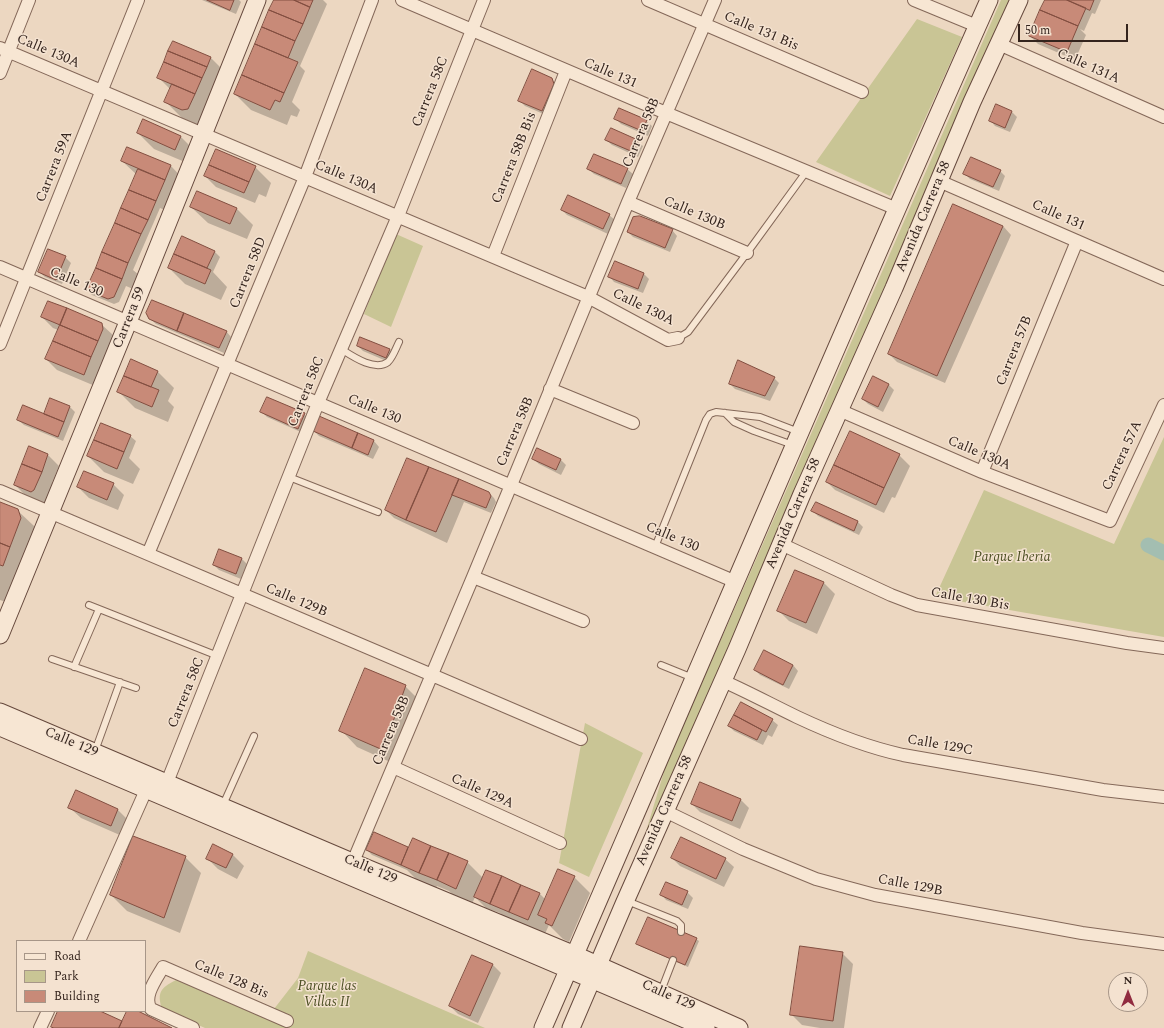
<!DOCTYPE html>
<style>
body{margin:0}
#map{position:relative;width:1164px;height:1028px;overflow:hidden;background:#ecd7c1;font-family:Spectral,serif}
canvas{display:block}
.legend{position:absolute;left:16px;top:940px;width:130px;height:72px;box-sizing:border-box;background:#f4e2d0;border:1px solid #a79688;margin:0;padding:5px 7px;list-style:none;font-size:12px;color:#34241d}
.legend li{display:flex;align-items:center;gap:8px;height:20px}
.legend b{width:20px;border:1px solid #a79688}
.north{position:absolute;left:1108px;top:972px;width:40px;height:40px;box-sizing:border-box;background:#f4e2d0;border:1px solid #a79688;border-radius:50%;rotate:0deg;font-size:11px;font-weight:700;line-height:16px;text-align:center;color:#34241d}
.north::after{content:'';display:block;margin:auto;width:14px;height:18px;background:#912c40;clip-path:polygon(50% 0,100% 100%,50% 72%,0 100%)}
.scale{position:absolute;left:1018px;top:24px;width:110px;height:18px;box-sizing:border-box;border:2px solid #34241d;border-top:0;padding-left:5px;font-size:12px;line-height:14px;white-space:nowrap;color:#34241d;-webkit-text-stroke:3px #f4e2d0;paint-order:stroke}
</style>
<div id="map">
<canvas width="1164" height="1028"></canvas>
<ul class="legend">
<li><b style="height:5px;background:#f7e6d3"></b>Road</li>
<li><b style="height:11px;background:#c9c595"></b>Park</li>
<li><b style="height:11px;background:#c88a78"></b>Building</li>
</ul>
<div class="north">N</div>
<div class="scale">50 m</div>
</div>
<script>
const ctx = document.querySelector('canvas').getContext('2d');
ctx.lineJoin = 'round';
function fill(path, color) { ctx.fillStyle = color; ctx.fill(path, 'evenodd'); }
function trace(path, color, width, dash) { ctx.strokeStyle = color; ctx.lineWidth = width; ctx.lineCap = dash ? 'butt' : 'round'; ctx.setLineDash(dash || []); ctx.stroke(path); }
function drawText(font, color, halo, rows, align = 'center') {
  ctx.font = font + ' Spectral,serif'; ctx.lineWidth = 3; ctx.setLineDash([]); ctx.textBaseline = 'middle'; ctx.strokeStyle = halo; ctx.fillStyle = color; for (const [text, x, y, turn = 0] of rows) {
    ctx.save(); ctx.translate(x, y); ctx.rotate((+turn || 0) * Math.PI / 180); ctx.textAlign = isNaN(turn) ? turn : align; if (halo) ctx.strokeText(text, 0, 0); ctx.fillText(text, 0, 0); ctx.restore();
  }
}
const green = new Path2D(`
 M 1001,0 L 1015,0 L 641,848 L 666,765 Z
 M 917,19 L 962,37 L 890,196 L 816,162 Z
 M 396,234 L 423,246 L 391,327 L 364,314 Z
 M 1164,437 L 1164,637 L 935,597 L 984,490 L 1114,544 Z
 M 585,723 L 643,753 L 589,877 L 559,863 Z
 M 308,951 L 485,1028 L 205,1028 L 162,1009 C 157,993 160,988 176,980 L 267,1018 L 298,978 Z`);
const shadow = new Path2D(`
 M 202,0 L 239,0 L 241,2 L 236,14 Z
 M 275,0 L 323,0 L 327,4 L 300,66 L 305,71 L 292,102 L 300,110 L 297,117 L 291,115 L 287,125 L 251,110 L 235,94 Z
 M 1046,0 L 1101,0 L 1095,14 L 1092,13 L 1084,31 L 1080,29 L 1086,35 L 1075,60 L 1038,44 L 1030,36 Z
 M 211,58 L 227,74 L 199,126 L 182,118 L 166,102 L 171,90 L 158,77 Z
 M 551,79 L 557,84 L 548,116 L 525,106 L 520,101 Z
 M 1012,112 L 1017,117 L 1010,132 L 995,126 L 990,120 Z
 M 616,119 L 646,121 L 652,126 L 648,136 L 621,124 Z
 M 143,121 L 181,137 L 197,153 L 192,165 L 154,149 L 138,133 Z
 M 606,140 L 637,141 L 643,146 L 638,157 L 612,145 Z
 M 128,148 L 171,166 L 187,183 L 167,211 L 160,208 L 133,270 L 139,275 L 133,289 L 126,286 L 119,302 L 114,304 L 92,295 L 87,289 L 137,175 L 122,161 Z
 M 255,167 L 271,183 L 266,197 L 259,194 L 255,203 L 216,187 L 205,176 Z
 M 588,169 L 627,169 L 633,174 L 626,188 L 594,174 Z
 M 1000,171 L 1005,176 L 999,191 L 970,179 L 965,174 Z
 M 191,207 L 237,209 L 253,225 L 247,239 L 208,223 Z
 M 562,210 L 609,215 L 615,220 L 608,234 L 567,215 Z
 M 1003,226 L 1011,235 L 945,383 L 897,362 L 889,354 Z
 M 672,230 L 677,236 L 670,252 L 633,237 L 628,232 Z
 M 182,238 L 214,251 L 220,257 L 213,272 L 227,287 L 221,300 L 185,284 L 169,268 Z
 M 65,257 L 71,263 L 62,284 L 45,277 L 39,272 Z
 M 615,262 L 644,274 L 649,279 L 643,293 L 614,282 L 609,276 Z
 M 42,317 L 101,324 L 113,335 L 114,341 L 95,386 L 57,370 L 46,359 L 58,330 L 53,328 Z
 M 150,319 L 226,331 L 231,337 L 224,353 L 156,324 Z
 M 358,346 L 389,349 L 395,355 L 391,363 L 363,351 Z
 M 132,361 L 158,372 L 174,388 L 168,401 L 174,407 L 168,422 L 135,408 L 119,392 Z
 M 774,378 L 779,383 L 770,401 L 735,389 L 730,384 Z
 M 874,378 L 889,385 L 894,390 L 883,412 L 868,404 L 863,399 Z
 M 51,399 L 70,407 L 75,412 L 63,441 L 24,425 L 18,420 L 44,415 Z
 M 262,412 L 304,414 L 309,420 L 303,433 L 267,417 Z
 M 320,418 L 374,441 L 379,447 L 373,459 L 319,436 L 314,431 Z
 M 130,436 L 136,441 L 129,458 L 140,469 L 133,484 L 104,472 L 88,456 Z
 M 30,448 L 48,455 L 59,466 L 52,483 L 57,489 L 50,506 L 31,501 L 15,485 Z
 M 899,455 L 910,466 L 895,498 L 892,497 L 884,513 L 835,490 L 827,482 Z
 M 408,459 L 489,493 L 494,498 L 496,502 L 491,513 L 464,502 L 447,543 L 394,518 L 386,510 Z
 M 533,459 L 561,460 L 566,465 L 561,475 L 539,464 Z
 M 113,484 L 124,495 L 118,510 L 89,498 L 78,487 Z
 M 0,503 L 17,510 L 34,526 L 37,535 L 11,604 L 0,600 Z
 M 813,511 L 858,522 L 863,527 L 859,535 L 818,516 Z
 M 220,550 L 242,559 L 247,564 L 241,579 L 219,570 L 214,565 Z
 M 795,571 L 824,583 L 835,594 L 817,634 L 789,621 L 778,610 Z
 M 793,665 L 798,671 L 789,689 L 760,675 L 755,670 Z
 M 405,686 L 421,702 L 399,766 L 357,747 L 341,730 Z
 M 741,704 L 772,720 L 778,725 L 772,737 L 768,735 L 763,745 L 734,731 L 729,726 Z
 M 741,800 L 749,808 L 740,829 L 700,812 L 692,804 Z
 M 70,808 L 118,810 L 129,821 L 122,836 L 81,818 Z
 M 374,833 L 409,849 L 467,862 L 483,878 L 539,893 L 546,900 L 574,877 L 590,893 L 569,942 L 563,939 L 549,925 L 544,936 L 507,920 L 500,913 L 486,908 L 475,897 L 472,904 L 454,896 L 449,891 L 437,886 L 436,888 L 418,881 L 407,870 L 372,855 L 367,850 Z
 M 681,839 L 725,859 L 734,867 L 724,887 L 680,866 L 672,858 Z
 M 213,846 L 233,855 L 244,866 L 237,879 L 218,869 L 207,858 Z
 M 185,857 L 201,873 L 180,933 L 127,911 L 111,895 Z
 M 687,892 L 693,898 L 688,909 L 666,900 L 661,894 Z
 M 696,939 L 699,941 L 688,967 L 640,946 L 637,943 Z
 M 842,953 L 853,964 L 844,1028 L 820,1028 L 802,1025 L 791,1014 Z
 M 473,956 L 493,965 L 501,973 L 478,1023 L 458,1014 L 450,1006 Z`);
const canal = new Path2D(`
 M 1148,545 L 1164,553`);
const building = new Path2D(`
 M 207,0 L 234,0 L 230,10 Z
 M 274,0 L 294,0 L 310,7 L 303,24 L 269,10 Z
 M 294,0 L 313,0 L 310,7 Z
 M 1045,0 L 1067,0 L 1086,8 L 1078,26 L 1040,10 Z
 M 1067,0 L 1094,0 L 1090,10 Z
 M 269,10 L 303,24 L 295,41 L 262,27 Z
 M 1040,10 L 1078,26 L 1067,52 L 1029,36 Z
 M 262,27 L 295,41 L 288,58 L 255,44 Z
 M 173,41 L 211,57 L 207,67 L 168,51 Z
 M 255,44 L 298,62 L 284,93 L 242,75 Z
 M 168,51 L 207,67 L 202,78 L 164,62 Z
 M 164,62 L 202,78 L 195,94 L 157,78 Z
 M 532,69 L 552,78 L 554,84 L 542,111 L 518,101 Z
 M 242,75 L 284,93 L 280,102 L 275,100 L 270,110 L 234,94 Z
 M 172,84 L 195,94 L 188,109 L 182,110 L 164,102 Z
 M 996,104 L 1012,111 L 1005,128 L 989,121 Z
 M 619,108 L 647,120 L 642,131 L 614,119 Z
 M 143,119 L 181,136 L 175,150 L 137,133 Z
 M 611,128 L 638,140 L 633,152 L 605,140 Z
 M 127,147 L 171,165 L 165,180 L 121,161 Z
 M 216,149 L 256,166 L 249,182 L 209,165 Z
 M 594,154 L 628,168 L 621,184 L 587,169 Z
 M 971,157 L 1001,170 L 993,187 L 963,174 Z
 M 209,165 L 249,182 L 244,193 L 204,176 Z
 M 138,169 L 165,180 L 156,201 L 129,190 Z
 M 129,190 L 156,201 L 148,220 L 121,208 Z
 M 197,191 L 237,208 L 230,224 L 190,207 Z
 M 568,195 L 610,214 L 603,229 L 561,210 Z
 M 953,204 L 1003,226 L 937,376 L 888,354 Z
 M 121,208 L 148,220 L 141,234 L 115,223 Z
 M 640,216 L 673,229 L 665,248 L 627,232 L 633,217 Z
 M 115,223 L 141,234 L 128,263 L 102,252 Z
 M 182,236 L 215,251 L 207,268 L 174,254 Z
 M 48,249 L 66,256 L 56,280 L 38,272 Z
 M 102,252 L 128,263 L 122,279 L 96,268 Z
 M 174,254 L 211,270 L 205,284 L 168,268 Z
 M 615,261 L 644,273 L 638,289 L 608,277 Z
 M 96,268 L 122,279 L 114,297 L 108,299 L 86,290 Z
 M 152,300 L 184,313 L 177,331 L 149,319 L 146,313 Z
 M 48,301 L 67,308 L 60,325 L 41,317 Z
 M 67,308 L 102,323 L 103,329 L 98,341 L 60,325 Z
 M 184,313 L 227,331 L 219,348 L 177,331 Z
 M 60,325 L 98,341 L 91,357 L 53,341 Z
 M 360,337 L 390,349 L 386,358 L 357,346 Z
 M 53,341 L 91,357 L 84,375 L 45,359 Z
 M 131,359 L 158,371 L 151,387 L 124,376 Z
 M 738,360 L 775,377 L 765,396 L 729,384 Z
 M 124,376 L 159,390 L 152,407 L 117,392 Z
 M 873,376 L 889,384 L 878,407 L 862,399 Z
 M 267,397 L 305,413 L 298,429 L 260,412 Z
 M 50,398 L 70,406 L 64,422 L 44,414 Z
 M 23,405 L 64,422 L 58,437 L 17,420 Z
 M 319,416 L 358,433 L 352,448 L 313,431 Z
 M 101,423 L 131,435 L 124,452 L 94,440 Z
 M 850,431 L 900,454 L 884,488 L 834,465 Z
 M 358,433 L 374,440 L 368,455 L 352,448 Z
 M 94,440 L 124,452 L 117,469 L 87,456 Z
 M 29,446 L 48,454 L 42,472 L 22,464 Z
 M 537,448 L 561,459 L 556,470 L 532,459 Z
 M 407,458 L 429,467 L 406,520 L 385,510 Z
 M 22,464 L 42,472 L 34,490 L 31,492 L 14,485 Z
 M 834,465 L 884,488 L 876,505 L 826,482 Z
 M 429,467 L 459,479 L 436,532 L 406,520 Z
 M 84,471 L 114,483 L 107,500 L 77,487 Z
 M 459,479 L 489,492 L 491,496 L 486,508 L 452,495 Z
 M 0,502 L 18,509 L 21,518 L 10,547 L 0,543 Z
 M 816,502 L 858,521 L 854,531 L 811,511 Z
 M 0,543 L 10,547 L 3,566 L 0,565 Z
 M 219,549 L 242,558 L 236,574 L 213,565 Z
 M 795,570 L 824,582 L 806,623 L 777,611 Z
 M 764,650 L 793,665 L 783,685 L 754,670 Z
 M 365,668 L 406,685 L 383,750 L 339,731 Z
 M 741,702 L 773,719 L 766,732 L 734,715 Z
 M 734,715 L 762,730 L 757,740 L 728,726 Z
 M 700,782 L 741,799 L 732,821 L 691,804 Z
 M 76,790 L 118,809 L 111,826 L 68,808 Z
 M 374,832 L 408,847 L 401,865 L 366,850 Z
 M 133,836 L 186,856 L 164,918 L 110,895 Z
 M 681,837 L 726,858 L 716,879 L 671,858 Z
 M 413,838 L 431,846 L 419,873 L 401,865 Z
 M 213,844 L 233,854 L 226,868 L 206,859 Z
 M 431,846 L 449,853 L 437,880 L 419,873 Z
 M 449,853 L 468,861 L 456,889 L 437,880 Z
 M 558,869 L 575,876 L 552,926 L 545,923 L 547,919 L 538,915 Z
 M 486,870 L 502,876 L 490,904 L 474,897 Z
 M 502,876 L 521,885 L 509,912 L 490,904 Z
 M 666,882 L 688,891 L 682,905 L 660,895 Z
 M 521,885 L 540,893 L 528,920 L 509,912 Z
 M 648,917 L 697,938 L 685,965 L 636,944 Z
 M 800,946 L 843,952 L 833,1021 L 790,1015 Z
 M 472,955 L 493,964 L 470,1016 L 449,1006 Z
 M 58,1011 L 100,1011 L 122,1021 L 119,1028 L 54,1028 L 51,1027 Z
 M 127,1011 L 138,1011 L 172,1028 L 119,1028 Z`);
const lane = new Path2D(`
 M 678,338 L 688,332 L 747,253 L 806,172
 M 341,349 C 352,356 375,372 388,362 C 393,357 396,348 399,342
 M 725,413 L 734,422 L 754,431 L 793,445
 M 289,477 L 378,512
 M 655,547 L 706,420 L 710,414 L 716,412 L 760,417 L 799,432
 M 89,605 L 218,656
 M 52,659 L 136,688
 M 661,665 L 693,678
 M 74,667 L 99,609
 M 95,751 L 120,682
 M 223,805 L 254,736
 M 627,901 L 677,921 L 681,925 L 681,932
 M 661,991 L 673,960`);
const street = new Path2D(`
 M 402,0 L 666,113 L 897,209
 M 648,0 L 862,92
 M 914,0 L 977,26
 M 999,44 L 1164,117
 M 0,48 L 588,297 L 668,340 L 678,338
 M 0,73 L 29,0
 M 939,181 L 1164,279
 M 628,202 L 747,253
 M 493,256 L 566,71
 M 0,267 L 736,582
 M 0,344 L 138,0
 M 550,389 L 633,423
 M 839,410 L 982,472 L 1110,521 L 1164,405
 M 982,472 L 1077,241
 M 0,491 L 432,675 L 581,739
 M 781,544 L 891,595 L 917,605 L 1127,643 L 1164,648
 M 148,554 L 305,177 L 372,0
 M 473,577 L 583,621
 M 723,681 C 748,692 772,705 797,717 C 831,733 866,747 903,755 L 1103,790 L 1164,797
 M 393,767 L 560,843
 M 164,790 L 318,403 L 398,216 L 484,0
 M 665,811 L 743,849 L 816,879 L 875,895 L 1082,933 L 1164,944
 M 350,869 L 473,577 L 628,202 L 715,0
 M 79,941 L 146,790
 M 40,1028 L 48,1011
 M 193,1028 L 151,1009 C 142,997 157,978 163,967 L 287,1021`);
const secondary = new Path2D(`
 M 0,635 L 128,322 L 257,0
 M 0,712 L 352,862 L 575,955 L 739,1028
 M 0,727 L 706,1028
 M 543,1028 C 692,686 837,341 989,0
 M 571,1028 L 624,904 L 737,649 L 802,494 L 894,288 L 972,102 L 1019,0`);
const streetNames = [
 ["Calle 131 Bis",761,32,23],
 ["Calle 130A",48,52,23],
 ["Calle 131A",1088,67,24],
 ["Calle 131",610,74,23],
 ["Carrera 58C",431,92,-68],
 ["Carrera 58B",642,133,-67],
 ["Carrera 58B Bis",515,158,-68],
 ["Carrera 59A",55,167,-68],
 ["Calle 130A",346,178,23],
 ["Calle 130B",694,214,23],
 ["Calle 131",1058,216,24],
 ["Avenida Carrera 58",924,217,-67],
 ["Carrera 58D",249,273,-68],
 ["Calle 130",76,283,23],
 ["Calle 130A",643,308,26],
 ["Carrera 59",130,318,-68],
 ["Carrera 57B",1015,351,-68],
 ["Carrera 58C",307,392,-68],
 ["Calle 130",374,410,23],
 ["Carrera 58B",516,432,-67],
 ["Calle 130A",979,454,23],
 ["Carrera 57A",1123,456,-65],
 ["Avenida Carrera 58",794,514,-67],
 ["Calle 130",672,538,23],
 ["Calle 130 Bis",970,600,10],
 ["Calle 129B",296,601,23],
 ["Carrera 58C",187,693,-68],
 ["Carrera 58B",392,731,-67],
 ["Calle 129",71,743,23],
 ["Calle 129C",940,746,10],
 ["Calle 129A",482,792,24],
 ["Avenida Carrera 58",665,811,-66],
 ["Calle 129",370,870,23],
 ["Calle 129B",910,886,11],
 ["Calle 128 Bis",231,980,23],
 ["Calle 129",668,996,24]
];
const parkNames = [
 ["Parque Iberia",1012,558],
 ["Parque las",327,987],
 ["Villas II",327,1003]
];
fill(green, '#c9c595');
fill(shadow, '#0003');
trace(canal, '#a3beb1', 15);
fill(building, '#c88a78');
trace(building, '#824e40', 1);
trace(lane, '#846859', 8);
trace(street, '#846859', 14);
trace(secondary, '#66493d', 19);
trace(lane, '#f7e6d3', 6);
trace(street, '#f7e6d3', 12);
trace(secondary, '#f7e6d3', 17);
drawText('14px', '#34241d', '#f4e2d0', streetNames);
drawText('italic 14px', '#4d5024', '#f4e2d0', parkNames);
</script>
